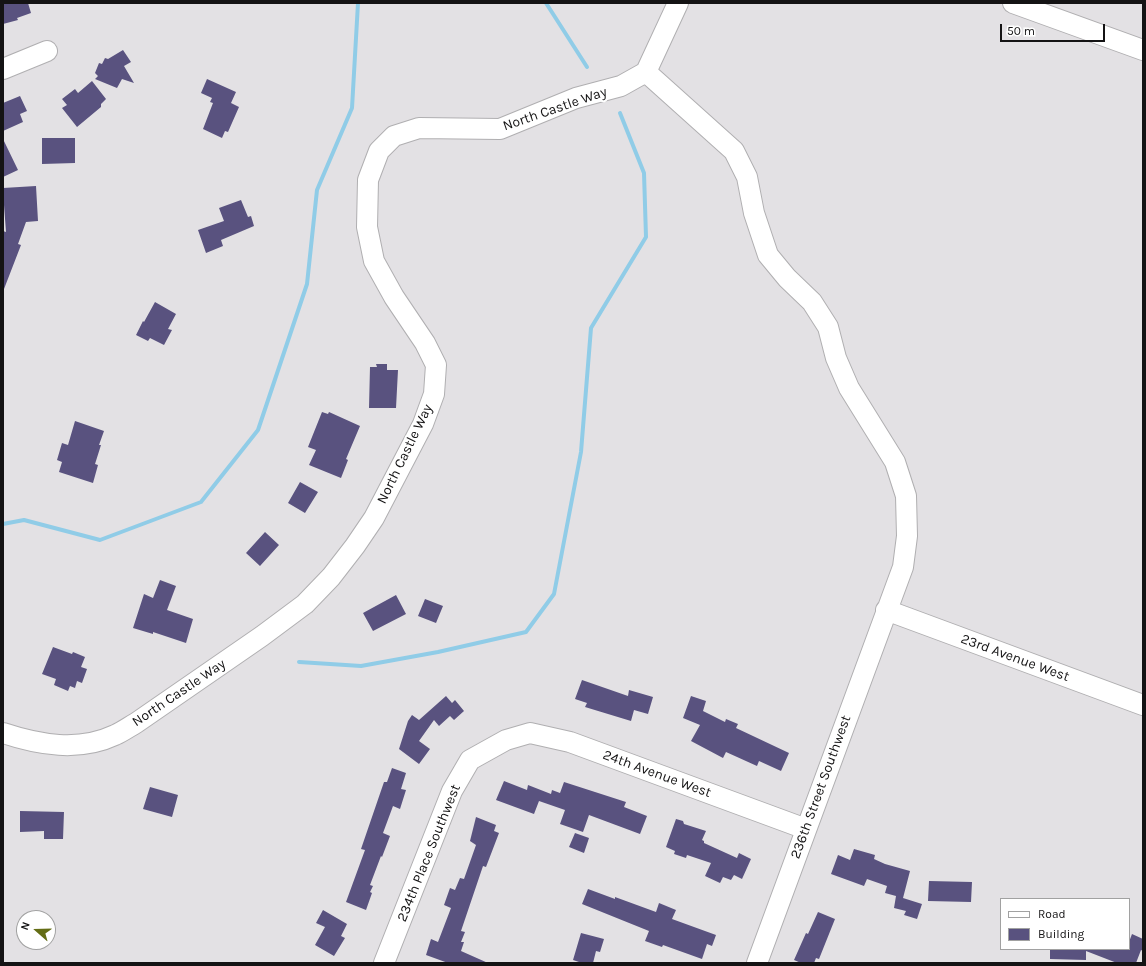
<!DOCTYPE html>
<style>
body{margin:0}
#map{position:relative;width:1146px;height:966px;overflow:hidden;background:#e3e1e4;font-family:Karla,sans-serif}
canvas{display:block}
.frame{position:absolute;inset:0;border:4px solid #141314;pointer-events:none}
.legend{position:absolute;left:1000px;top:898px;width:130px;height:52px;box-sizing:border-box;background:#fff;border:1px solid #a1a1a1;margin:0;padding:5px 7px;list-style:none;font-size:12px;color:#141314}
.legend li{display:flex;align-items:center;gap:8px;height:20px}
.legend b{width:20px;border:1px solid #a1a1a1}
.north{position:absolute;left:16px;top:910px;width:40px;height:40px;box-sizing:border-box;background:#fff;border:1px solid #a1a1a1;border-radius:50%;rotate:290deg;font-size:11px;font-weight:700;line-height:16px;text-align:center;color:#141314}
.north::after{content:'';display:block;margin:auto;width:14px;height:18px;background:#646d15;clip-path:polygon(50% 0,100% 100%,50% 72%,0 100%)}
.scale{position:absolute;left:1000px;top:24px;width:105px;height:18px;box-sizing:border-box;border:2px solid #141314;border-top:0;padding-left:5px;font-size:12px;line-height:14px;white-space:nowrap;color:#141314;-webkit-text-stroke:3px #fff;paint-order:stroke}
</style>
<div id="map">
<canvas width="1146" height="966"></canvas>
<div class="frame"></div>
<ul class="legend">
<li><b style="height:5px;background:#fff"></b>Road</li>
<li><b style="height:11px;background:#59527f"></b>Building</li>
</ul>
<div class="north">N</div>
<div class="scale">50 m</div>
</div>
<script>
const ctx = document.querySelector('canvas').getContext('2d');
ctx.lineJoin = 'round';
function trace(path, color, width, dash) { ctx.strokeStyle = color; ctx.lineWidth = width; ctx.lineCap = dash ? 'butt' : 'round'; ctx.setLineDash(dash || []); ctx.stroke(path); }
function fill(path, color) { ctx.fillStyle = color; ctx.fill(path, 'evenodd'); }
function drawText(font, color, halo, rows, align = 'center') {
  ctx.font = font + ' Karla,sans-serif'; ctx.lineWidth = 4; ctx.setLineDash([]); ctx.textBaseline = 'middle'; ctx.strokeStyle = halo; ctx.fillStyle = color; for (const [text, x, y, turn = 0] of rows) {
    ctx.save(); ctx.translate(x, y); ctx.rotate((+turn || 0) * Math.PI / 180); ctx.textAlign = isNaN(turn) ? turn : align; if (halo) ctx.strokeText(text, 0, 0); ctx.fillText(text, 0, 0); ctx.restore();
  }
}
const stream = new Path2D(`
 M 546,3 L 587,67
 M 3,524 L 24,520 L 100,540 L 201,502 L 258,430 L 307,284 L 317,190 L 352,108 L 358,3
 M 299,662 L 361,666 L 438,652 L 526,632 L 554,594 L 581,452 L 591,328 L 646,237 L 644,173 L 620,113`);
const building = new Path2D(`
 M 3,3 L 28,3 L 31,13 L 17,18 L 18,20 L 3,24 Z
 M 123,50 L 131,62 L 124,66 L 134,83 L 122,79 L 117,88 L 95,79 L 98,76 L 95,73 L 99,63 L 102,64 L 105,58 L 108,59 Z
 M 207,79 L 236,92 L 231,103 L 239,107 L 228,132 L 225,131 L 222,138 L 203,129 L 213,103 L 210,102 L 212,98 L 201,93 Z
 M 92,81 L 106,99 L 101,104 L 101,107 L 77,127 L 62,108 L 67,105 L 62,99 L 75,89 L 78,93 Z
 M 20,96 L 27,111 L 20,114 L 23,122 L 3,131 L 3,103 Z
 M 42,138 L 75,138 L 75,163 L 42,164 Z
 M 3,139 L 18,170 L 3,177 Z
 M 36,186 L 38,221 L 26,222 L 18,244 L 21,245 L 4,289 L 3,289 L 3,231 L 6,232 L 4,205 L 3,205 L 3,188 Z
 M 241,200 L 248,217 L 251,216 L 254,226 L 221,240 L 223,246 L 206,253 L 198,230 L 224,221 L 219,208 Z
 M 155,302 L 176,314 L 168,329 L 172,330 L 164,345 L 150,338 L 148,341 L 136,335 L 143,321 L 144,322 Z
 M 376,364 L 387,364 L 387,370 L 398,370 L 396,408 L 369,408 L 370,367 L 377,367 Z
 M 322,412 L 328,414 L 329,412 L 360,426 L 346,459 L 348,460 L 341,478 L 309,465 L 316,450 L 308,447 Z
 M 75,421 L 104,431 L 99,445 L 101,445 L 95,464 L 98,465 L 93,483 L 59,472 L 62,462 L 57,460 L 62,443 L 68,445 Z
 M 300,482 L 318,492 L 305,513 L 288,503 Z
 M 265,532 L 279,545 L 260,566 L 246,553 Z
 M 160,580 L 176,586 L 167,610 L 193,619 L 186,643 L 153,632 L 153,634 L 133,628 L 144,594 L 153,598 Z
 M 396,595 L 406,614 L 373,631 L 363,613 Z
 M 425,599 L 443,606 L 436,623 L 418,616 Z
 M 53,647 L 72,654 L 73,652 L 85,657 L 81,667 L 87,669 L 82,683 L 77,681 L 75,688 L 70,686 L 68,691 L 54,685 L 56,679 L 42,674 Z
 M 582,680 L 628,696 L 629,690 L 653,697 L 648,714 L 634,710 L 631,721 L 585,707 L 587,703 L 575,699 Z
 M 446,696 L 452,703 L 455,700 L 464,711 L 454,720 L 450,716 L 439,726 L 434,720 L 419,741 L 430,749 L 419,764 L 399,749 L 408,721 L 412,715 L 419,720 Z
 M 691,696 L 706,701 L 703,711 L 725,722 L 726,719 L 738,724 L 736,728 L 789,753 L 781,771 L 759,761 L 757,766 L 726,752 L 723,758 L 691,741 L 700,725 L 683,718 Z
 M 392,768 L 406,773 L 401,789 L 406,790 L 400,809 L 393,806 L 383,833 L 390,836 L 382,857 L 381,856 L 370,885 L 373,886 L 370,892 L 372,893 L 366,910 L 346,902 L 365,850 L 361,849 L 384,782 L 387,782 Z
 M 504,781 L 527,790 L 528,785 L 551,794 L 552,790 L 560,793 L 564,782 L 626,802 L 624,807 L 647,816 L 640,834 L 589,815 L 583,832 L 560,824 L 565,810 L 539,801 L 534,814 L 496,800 Z
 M 150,787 L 178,795 L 172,817 L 143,809 Z
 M 20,811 L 64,812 L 63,839 L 44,839 L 44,831 L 20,832 Z
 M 476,817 L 496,825 L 494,831 L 499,833 L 486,867 L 483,866 L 461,931 L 465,932 L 461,942 L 464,942 L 461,951 L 488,963 L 448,963 L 426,955 L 431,939 L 438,942 L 451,908 L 444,905 L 450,888 L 455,890 L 460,878 L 464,879 L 476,845 L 470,841 Z
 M 676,819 L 683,821 L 684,824 L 706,831 L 702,840 L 704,841 L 704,843 L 737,858 L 739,853 L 751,859 L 742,879 L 734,875 L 731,880 L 723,877 L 720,883 L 705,876 L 711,863 L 687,855 L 686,858 L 674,854 L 675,851 L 666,847 Z
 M 575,833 L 589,838 L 584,853 L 569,847 Z
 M 854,849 L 875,855 L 874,859 L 885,864 L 910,871 L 903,898 L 922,904 L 917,919 L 904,915 L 906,911 L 894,908 L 896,896 L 885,893 L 887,886 L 867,879 L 864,886 L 831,874 L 838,855 L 850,860 Z
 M 929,881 L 972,882 L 971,902 L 928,901 Z
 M 588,889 L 615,899 L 615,897 L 656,912 L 659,903 L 676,910 L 672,919 L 716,935 L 712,946 L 707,944 L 702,959 L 663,945 L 662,947 L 645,941 L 649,931 L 582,904 Z
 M 323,910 L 347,924 L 341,936 L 345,938 L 334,956 L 315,945 L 325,927 L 316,923 Z
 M 818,912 L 835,919 L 819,959 L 816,958 L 814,963 L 801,963 L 794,960 L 806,933 L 808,934 Z
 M 581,933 L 604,939 L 600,952 L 596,951 L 593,963 L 582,963 L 573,960 Z
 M 1132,934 L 1143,939 L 1143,951 L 1141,950 L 1136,963 L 1117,963 L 1086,951 L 1086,960 L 1050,959 L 1050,949 L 1129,949 L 1129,942 Z`);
const minor = new Path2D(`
 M 1013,3 L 1143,50
 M 3,69 L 47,51
 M 646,72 L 734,151 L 747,177 L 754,213 L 768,255 L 787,278 L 812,302 L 828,327 L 836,358 L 849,388 L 895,462 L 906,496 L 907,536 L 903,567 L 757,963
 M 646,72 L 678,3
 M 886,610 L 1143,705
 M 3,733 C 39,745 79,752 115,735 C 122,732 129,727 136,723 L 262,636 L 305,604 L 331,577 L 355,546 L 374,518 L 423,424 L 434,394 L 436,365 L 425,343 L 394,297 L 374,261 L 367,227 L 368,180 L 379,151 L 394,136 L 419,128 L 500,129 L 576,98 L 621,86 L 646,72
 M 384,963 L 452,791 L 470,760 L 506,740 L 530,733 L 570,742 L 806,829`);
const streetNames = [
 ["North Castle Way",555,109,-19],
 ["North Castle Way",405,454,-64],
 ["23rd Avenue West",1015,658,20],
 ["North Castle Way",179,693,-34],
 ["24th Avenue West",657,774,20],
 ["236th Street Southwest",821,787,-70],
 ["234th Place Southwest",429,853,-68]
];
trace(stream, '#90cce7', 4);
fill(building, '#59527f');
trace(minor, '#b0afb1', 22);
trace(minor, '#fff', 20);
drawText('14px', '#141314', '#fff', streetNames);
</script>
